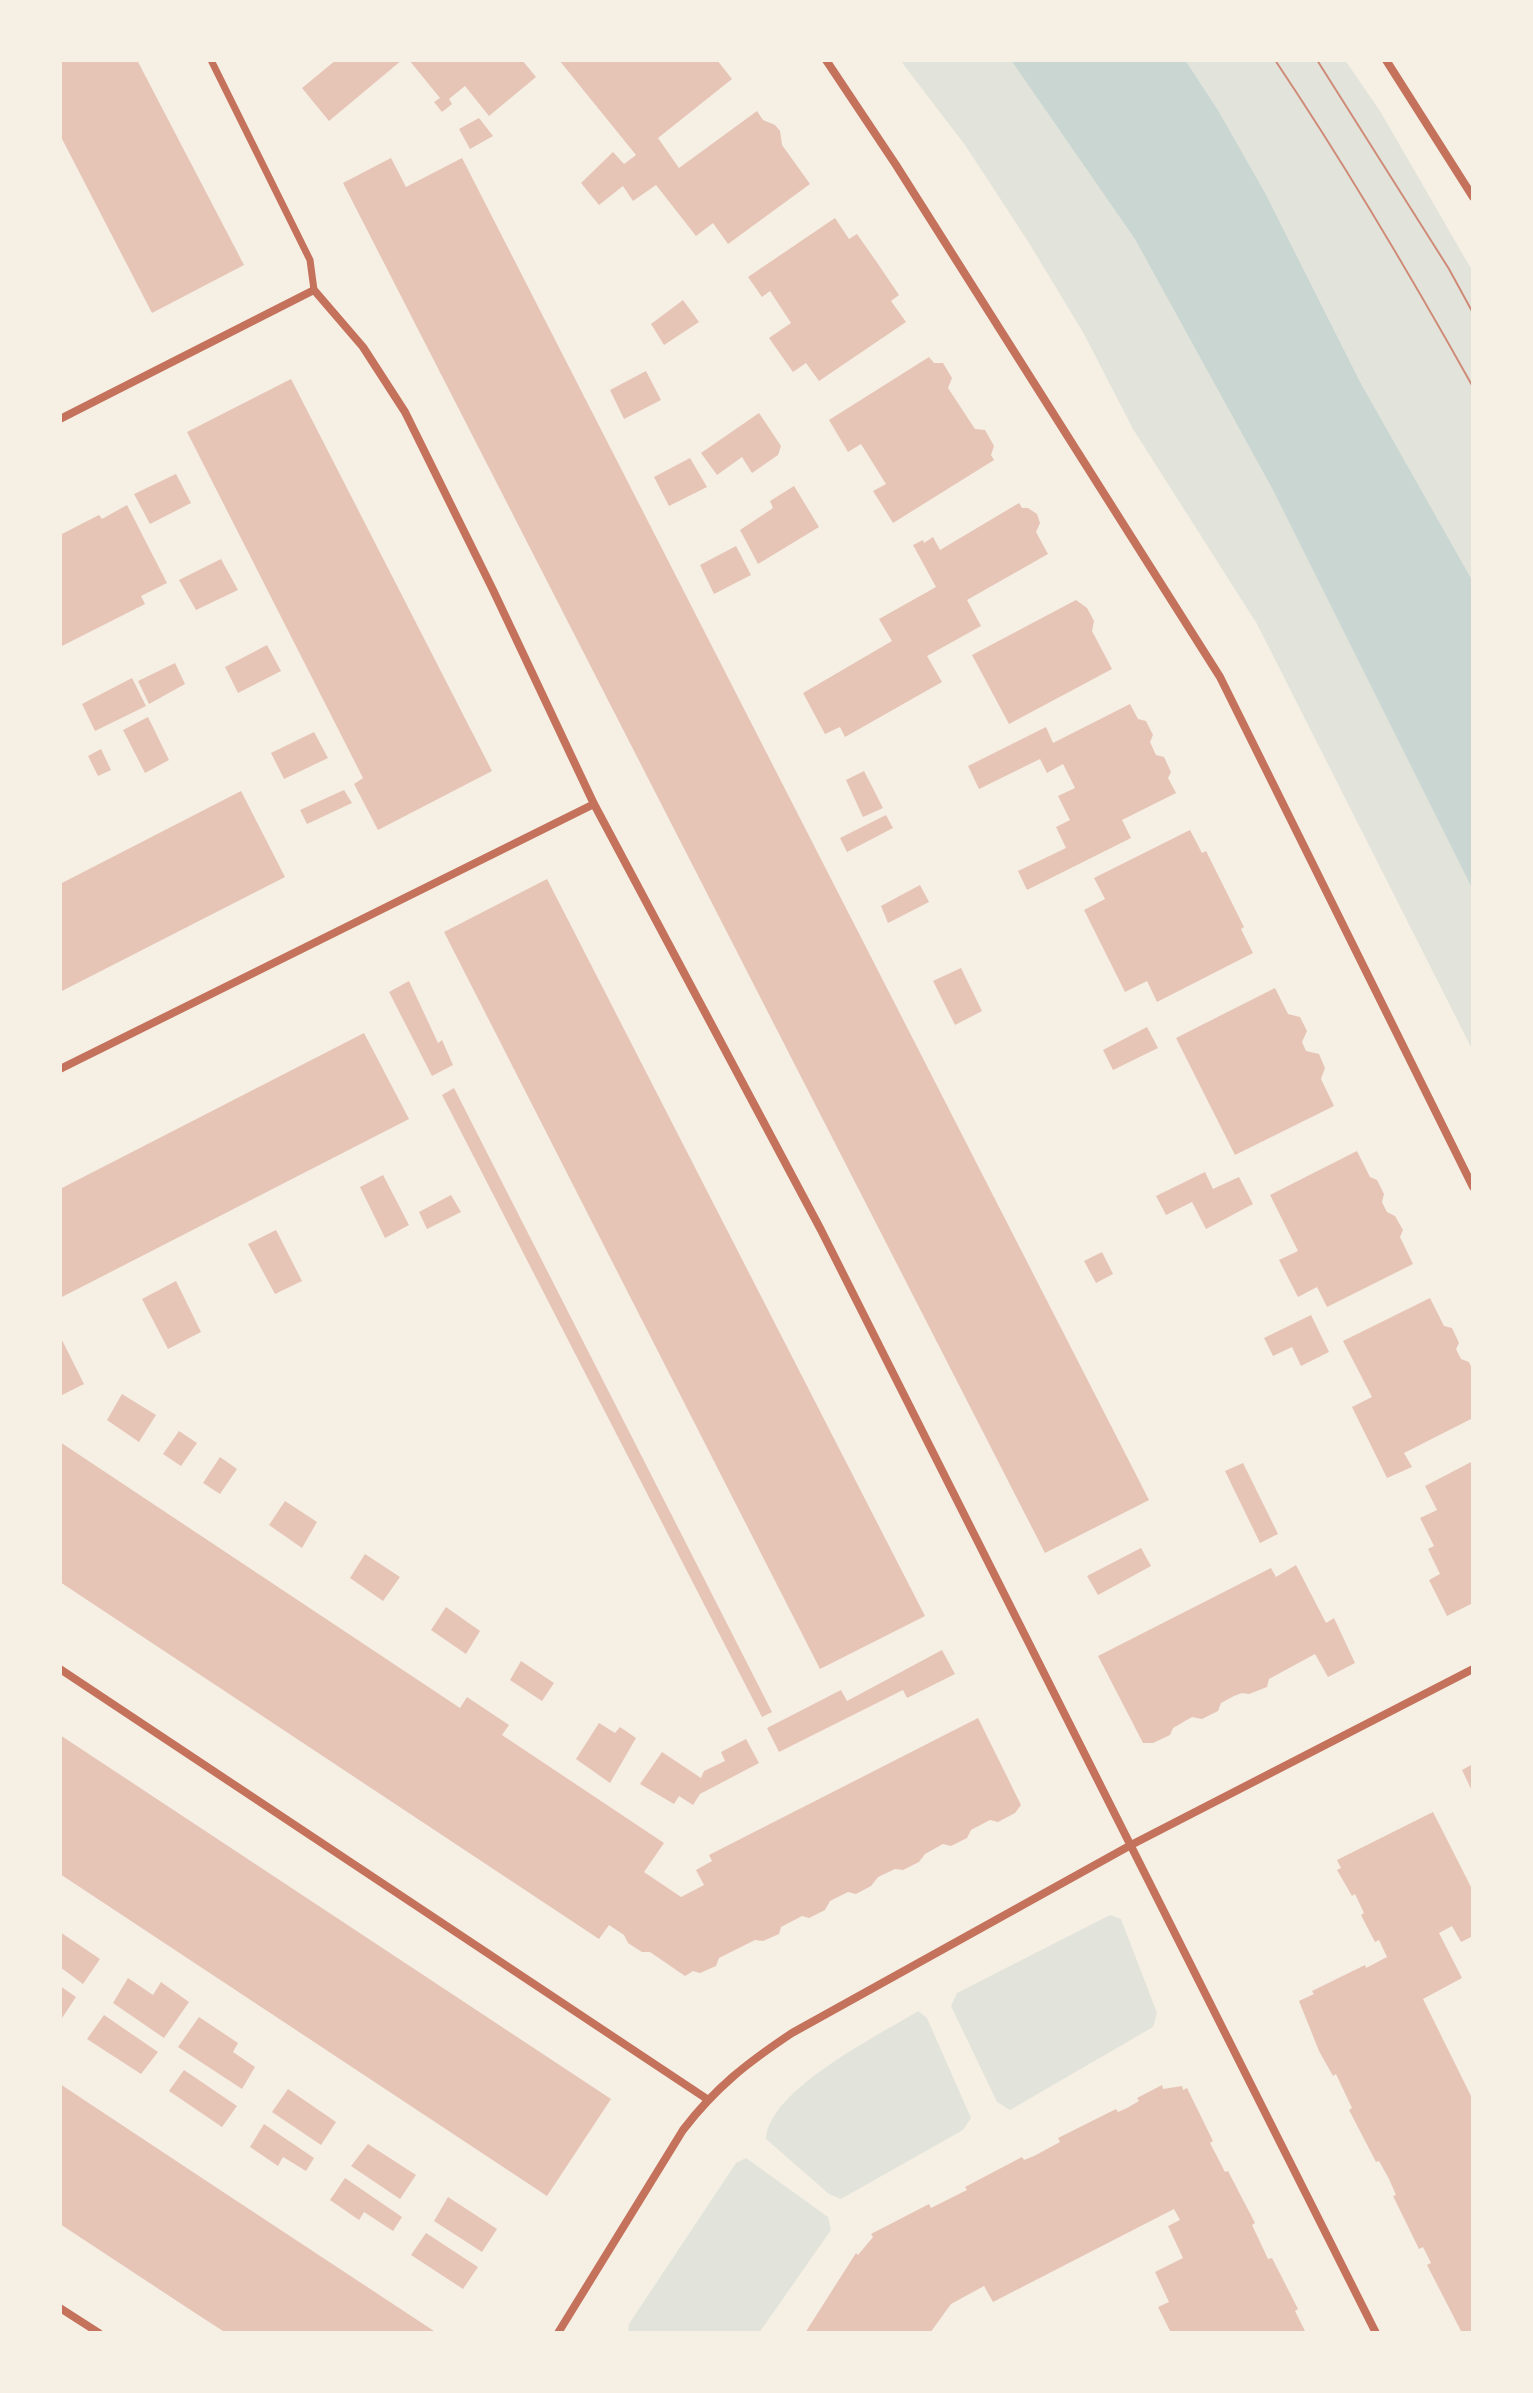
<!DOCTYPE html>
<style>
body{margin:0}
#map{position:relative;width:1533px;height:2393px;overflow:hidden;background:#f6efe4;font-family:"Archivo Narrow",sans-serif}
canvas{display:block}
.frame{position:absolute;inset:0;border:62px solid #f6efe4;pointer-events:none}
</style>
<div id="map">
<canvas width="1533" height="2393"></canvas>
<div class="frame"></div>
</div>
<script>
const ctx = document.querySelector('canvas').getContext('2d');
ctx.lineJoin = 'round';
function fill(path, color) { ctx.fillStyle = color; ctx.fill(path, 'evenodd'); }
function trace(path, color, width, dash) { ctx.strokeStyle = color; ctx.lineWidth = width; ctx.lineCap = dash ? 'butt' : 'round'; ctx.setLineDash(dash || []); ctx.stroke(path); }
const green = new Path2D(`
 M 900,60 L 1345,60 L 1380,111 L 1473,272 L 1473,1051 L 1257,624 L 1133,429 L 1084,334 L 1029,243 L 965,145 Z
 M 1110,1915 L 1121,1919 L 1157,2013 L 1153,2027 L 1010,2110 L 997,2102 L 951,2006 L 957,1993 Z
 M 918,2011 L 927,2018 L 971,2118 L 963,2130 L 841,2199 L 829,2194 L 766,2139 C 769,2089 878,2036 918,2011 Z
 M 746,2158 L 828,2217 L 831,2230 L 759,2333 L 628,2333 L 629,2324 L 736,2163 Z`);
const water = new Path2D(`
 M 1011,60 L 1185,60 L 1219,112 L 1265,193 L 1360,382 L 1473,582 L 1473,890 L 1272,488 L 1135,239 Z`);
const building = new Path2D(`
 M 60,60 L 137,60 L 244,265 L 152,313 L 60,135 Z
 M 336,60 L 402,60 L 329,121 L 302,88 Z
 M 409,60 L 522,60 L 536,77 L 489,116 L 465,86 L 449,99 L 452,104 L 442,112 L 434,102 L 440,98 Z
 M 559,60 L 717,60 L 732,79 L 658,138 L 679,168 L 757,111 L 763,120 L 775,125 L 780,131 L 782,145 L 810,184 L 728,244 L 713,223 L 696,236 L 656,185 L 633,201 L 623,186 L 599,205 L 581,183 L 613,152 L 624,164 L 636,155 Z
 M 479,118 L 493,136 L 470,149 L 459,129 Z
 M 391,158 L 406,187 L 462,158 L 1149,1500 L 1045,1553 L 343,183 Z
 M 835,218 L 849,239 L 857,234 L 878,264 L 899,295 L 891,301 L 906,322 L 819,381 L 806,363 L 793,372 L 769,338 L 791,323 L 770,291 L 762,297 L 748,277 Z
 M 683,300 L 699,322 L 664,345 L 651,324 Z
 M 929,357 L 934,363 L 943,363 L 952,378 L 948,388 L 975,429 L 985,430 L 994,446 L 991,455 L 994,460 L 893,523 L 873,491 L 886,484 L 861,444 L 848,452 L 829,420 Z
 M 646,371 L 661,400 L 624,419 L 610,390 Z
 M 291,379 L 492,771 L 378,830 L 354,784 L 363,778 L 187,432 Z
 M 759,413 L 781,446 L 778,455 L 752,473 L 742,457 L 717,475 L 701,453 Z
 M 690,458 L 707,487 L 669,506 L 654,477 Z
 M 176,474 L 191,503 L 150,524 L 134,494 Z
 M 794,486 L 819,527 L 758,564 L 740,530 L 773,508 L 770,501 Z
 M 1019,503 L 1022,508 L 1028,508 L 1037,514 L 1040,523 L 1036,532 L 1048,554 L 967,600 L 981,626 L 927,656 L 942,682 L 845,737 L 840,727 L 825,734 L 803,693 L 892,641 L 879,619 L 936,587 L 913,545 L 923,540 L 924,543 L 933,537 L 940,550 Z
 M 127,505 L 167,583 L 141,596 L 145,604 L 60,647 L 60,535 L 99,515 L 102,519 Z
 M 736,546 L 751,575 L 714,594 L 700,565 Z
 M 221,559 L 238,590 L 196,610 L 179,580 Z
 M 1076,600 L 1087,608 L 1094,621 L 1092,631 L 1112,669 L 1009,724 L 972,655 Z
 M 267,645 L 281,671 L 238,693 L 225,667 Z
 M 175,663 L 185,684 L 149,704 L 138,681 Z
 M 132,678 L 146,706 L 95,731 L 82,704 Z
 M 1130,704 L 1138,719 L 1146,721 L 1153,735 L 1150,742 L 1156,755 L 1164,757 L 1171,772 L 1168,778 L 1176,793 L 1122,820 L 1131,838 L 1027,890 L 1018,871 L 1066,848 L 1056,827 L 1070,820 L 1058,796 L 1075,788 L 1063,764 L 1047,773 L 1040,759 L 979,789 L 968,766 L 1046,727 L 1053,743 Z
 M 148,717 L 169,760 L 145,773 L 123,730 Z
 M 314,732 L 328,758 L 284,779 L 271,753 Z
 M 101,749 L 111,770 L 98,776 L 88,756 Z
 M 864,771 L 883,808 L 863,817 L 846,780 Z
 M 344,790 L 352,803 L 307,824 L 300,810 Z
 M 241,791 L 285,877 L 60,992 L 60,884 Z
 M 886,815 L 893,828 L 847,852 L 840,838 Z
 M 1190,830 L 1202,853 L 1206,851 L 1244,927 L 1241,929 L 1253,953 L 1157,1002 L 1147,981 L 1125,992 L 1084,910 L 1105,899 L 1094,878 Z
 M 547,879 L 925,1616 L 820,1669 L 444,932 Z
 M 920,885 L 929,902 L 888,923 L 881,906 Z
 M 961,968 L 982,1011 L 955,1025 L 933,981 Z
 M 409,981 L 438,1043 L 442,1040 L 453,1065 L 432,1076 L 389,992 Z
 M 1275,988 L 1288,1014 L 1300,1017 L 1307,1031 L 1302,1042 L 1306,1051 L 1319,1054 L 1325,1068 L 1321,1079 L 1334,1106 L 1235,1155 L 1176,1038 Z
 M 1147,1027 L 1158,1048 L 1113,1070 L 1103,1050 Z
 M 364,1033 L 409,1119 L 60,1298 L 60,1189 Z
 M 454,1088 L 772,1712 L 762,1717 L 442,1095 Z
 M 1357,1151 L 1370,1177 L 1377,1180 L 1384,1194 L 1382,1202 L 1387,1212 L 1395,1216 L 1403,1230 L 1400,1237 L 1413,1264 L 1327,1307 L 1317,1287 L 1298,1297 L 1279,1260 L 1298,1251 L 1270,1195 Z
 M 1205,1172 L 1213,1189 L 1239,1177 L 1253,1204 L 1206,1229 L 1192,1202 L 1166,1215 L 1156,1196 Z
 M 383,1175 L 409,1225 L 385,1238 L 360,1187 Z
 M 451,1195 L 461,1212 L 427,1229 L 419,1212 Z
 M 276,1230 L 302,1281 L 275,1294 L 248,1244 Z
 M 1102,1252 L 1113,1274 L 1096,1283 L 1084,1261 Z
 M 176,1281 L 201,1332 L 168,1349 L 142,1299 Z
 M 1430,1298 L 1444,1326 L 1452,1328 L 1459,1343 L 1456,1349 L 1461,1359 L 1469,1362 L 1473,1371 L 1473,1418 L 1404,1453 L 1412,1467 L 1387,1478 L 1352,1407 L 1372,1397 L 1343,1341 Z
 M 1311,1315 L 1329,1352 L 1301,1366 L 1292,1347 L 1273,1356 L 1264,1338 Z
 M 60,1336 L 84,1384 L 60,1396 Z
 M 122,1394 L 156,1415 L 139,1442 L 107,1420 Z
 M 179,1431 L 197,1443 L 181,1466 L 163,1454 Z
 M 60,1442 L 460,1708 L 467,1697 L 509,1725 L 502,1735 L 664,1843 L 644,1872 L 681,1897 L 704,1885 L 696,1870 L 712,1861 L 709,1855 L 978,1718 L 1021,1805 L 1015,1813 L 998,1822 L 990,1820 L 971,1830 L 967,1838 L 951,1846 L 943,1844 L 925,1854 L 919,1862 L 903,1870 L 895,1869 L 878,1877 L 871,1886 L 856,1894 L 848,1892 L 830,1901 L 825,1910 L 809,1918 L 802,1916 L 781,1927 L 779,1934 L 763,1941 L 755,1940 L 719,1958 L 716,1966 L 700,1973 L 693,1971 L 685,1976 L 650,1952 L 642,1952 L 628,1943 L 624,1935 L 609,1925 L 599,1939 L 60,1582 Z
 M 220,1457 L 237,1469 L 220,1494 L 203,1483 Z
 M 1473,1461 L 1473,1603 L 1447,1616 L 1429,1580 L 1440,1574 L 1428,1549 L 1434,1546 L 1420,1518 L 1437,1510 L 1425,1486 Z
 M 1243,1463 L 1278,1534 L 1260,1543 L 1225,1471 Z
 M 285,1501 L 317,1522 L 302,1548 L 269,1525 Z
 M 1141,1548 L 1151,1566 L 1098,1595 L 1087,1576 Z
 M 365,1554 L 400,1577 L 383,1601 L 350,1578 Z
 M 1296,1565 L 1326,1623 L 1334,1618 L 1355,1663 L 1328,1677 L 1315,1654 L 1269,1679 L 1267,1687 L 1249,1694 L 1242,1693 L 1234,1696 L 1221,1703 L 1218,1711 L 1202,1719 L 1192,1717 L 1173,1728 L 1170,1735 L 1153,1743 L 1143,1743 L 1098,1656 L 1271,1568 L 1276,1577 Z
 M 446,1607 L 480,1631 L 466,1654 L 431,1630 Z
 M 942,1650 L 955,1674 L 907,1698 L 903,1690 L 779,1752 L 767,1728 L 841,1690 L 847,1701 Z
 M 521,1661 L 554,1683 L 542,1701 L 510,1680 Z
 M 599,1723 L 615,1733 L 620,1727 L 636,1738 L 610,1783 L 576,1759 Z
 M 60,1735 L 611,2099 L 547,2196 L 60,1874 Z
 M 746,1739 L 759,1763 L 700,1794 L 693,1805 L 679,1796 L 674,1804 L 640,1784 L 662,1752 L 701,1778 L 704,1771 L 725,1761 L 721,1752 Z
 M 1473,1764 L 1473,1793 L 1462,1770 Z
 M 1433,1812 L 1473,1891 L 1473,1936 L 1461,1942 L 1452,1926 L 1439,1933 L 1462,1978 L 1423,1999 L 1473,2100 L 1473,2333 L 1462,2333 L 1427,2265 L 1431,2263 L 1423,2247 L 1419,2249 L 1393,2196 L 1396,2195 L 1389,2179 L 1379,2161 L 1376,2162 L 1349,2110 L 1352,2108 L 1336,2074 L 1333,2076 L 1319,2051 L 1299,2001 L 1314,1994 L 1312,1991 L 1365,1965 L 1366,1968 L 1387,1957 L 1379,1940 L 1375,1942 L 1363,1919 L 1361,1915 L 1364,1913 L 1355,1894 L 1352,1896 L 1337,1870 L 1341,1868 L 1337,1860 Z
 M 60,1932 L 100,1959 L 83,1984 L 60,1967 Z
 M 128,1978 L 153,1995 L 161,1982 L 189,2002 L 164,2038 L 113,2003 Z
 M 60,1986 L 76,1997 L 60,2021 Z
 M 104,2015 L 158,2052 L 141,2074 L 87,2039 Z
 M 199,2017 L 238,2043 L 233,2052 L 255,2067 L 242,2089 L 178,2047 Z
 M 184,2070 L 237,2106 L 222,2127 L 169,2091 Z
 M 60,2084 L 208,2182 L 437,2333 L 226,2333 L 186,2307 L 60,2224 Z
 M 1162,2085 L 1163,2089 L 1182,2086 L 1183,2090 L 1187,2088 L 1213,2141 L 1210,2143 L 1225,2172 L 1228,2171 L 1255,2223 L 1252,2225 L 1268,2259 L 1272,2258 L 1298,2309 L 1295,2311 L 1306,2333 L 1171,2333 L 1158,2307 L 1169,2302 L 1155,2272 L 1183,2258 L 1168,2226 L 1180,2220 L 1174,2209 L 993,2302 L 984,2286 L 951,2304 L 930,2333 L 805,2333 L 856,2253 L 858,2255 L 873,2237 L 871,2234 L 929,2204 L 931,2208 L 967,2190 L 965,2187 L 1022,2157 L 1024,2160 L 1034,2156 L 1060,2142 L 1058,2138 L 1116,2109 L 1118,2112 L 1127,2108 L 1139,2101 L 1137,2098 Z
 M 288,2089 L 336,2122 L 321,2145 L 272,2112 Z
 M 264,2124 L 314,2158 L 306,2171 L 283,2157 L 278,2166 L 250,2147 Z
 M 368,2144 L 416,2175 L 400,2199 L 351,2166 Z
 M 345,2178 L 402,2217 L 393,2231 L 364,2212 L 359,2220 L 330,2200 Z
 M 448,2197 L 497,2229 L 482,2252 L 434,2221 Z
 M 426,2233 L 478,2267 L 463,2289 L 411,2255 Z`);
const pedestrian = new Path2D(`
 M 211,60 L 310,260 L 314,290`);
const minor = new Path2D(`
 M 826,60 L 896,165 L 1220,677 L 1473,1187
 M 1386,60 L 1473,197
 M 60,419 L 314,290 L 363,347 L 405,412 L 493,590 L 594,804 L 821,1230 L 1376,2333
 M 60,1069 L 594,804
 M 60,1669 L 707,2099
 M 60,2308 L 99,2333
 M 558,2333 L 683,2130 C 716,2087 747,2063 792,2033 L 1131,1845 L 1473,1669`);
const tram = new Path2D(`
 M 1275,60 C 1346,166 1411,276 1473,387
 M 1317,60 L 1449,269 L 1473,313`);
fill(green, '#e2e4dc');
fill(water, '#c9d6d2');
fill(building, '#e6c5b7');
trace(pedestrian, '#c5725c', 7);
trace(minor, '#c5725c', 8);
trace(tram, '#cf8b77', 2);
</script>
